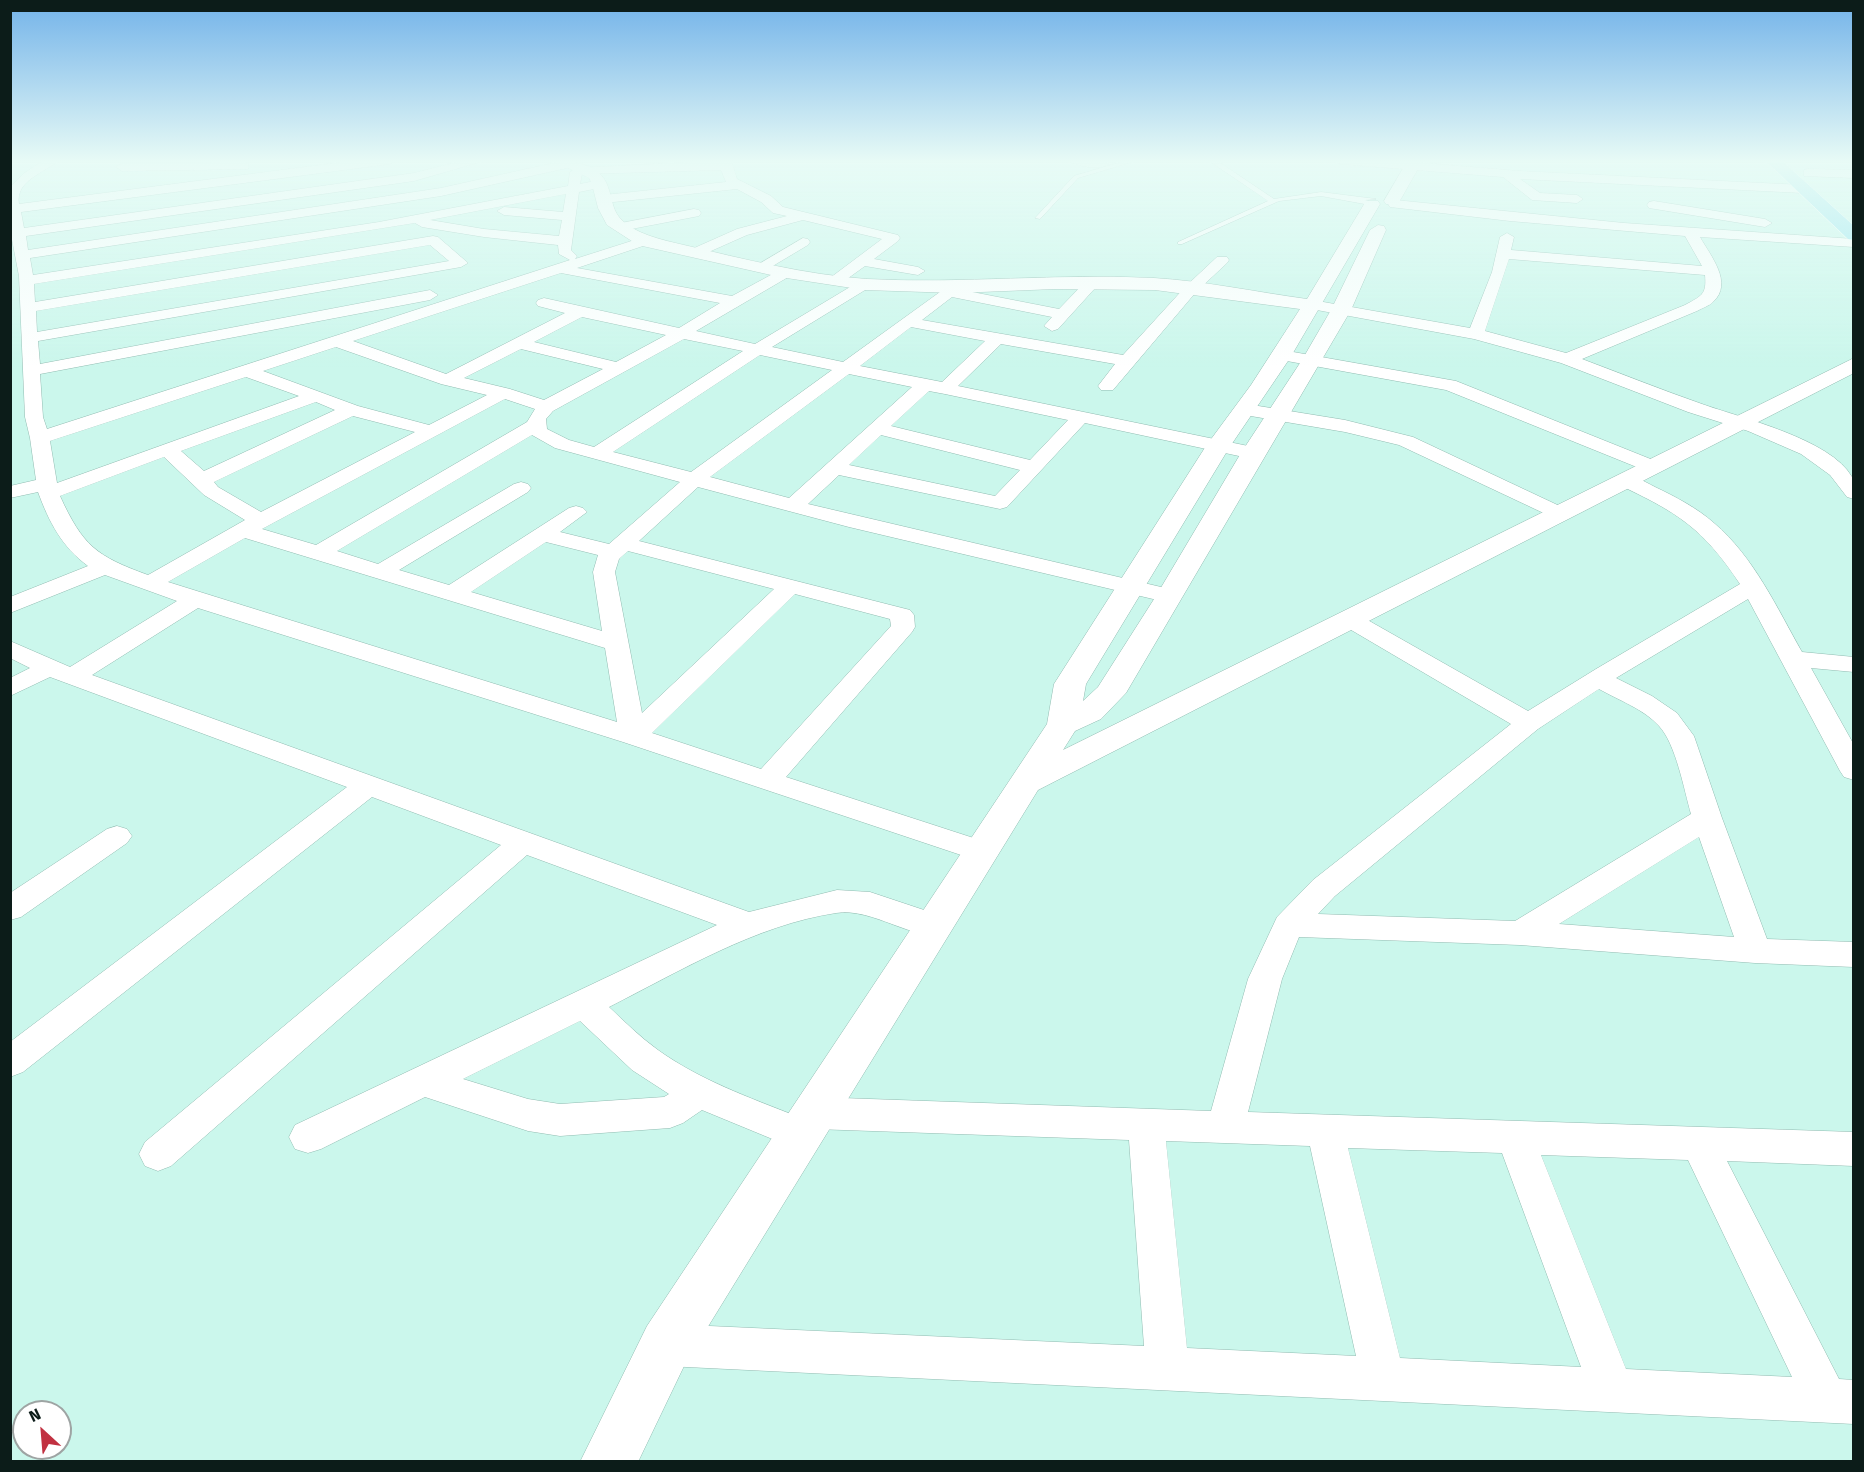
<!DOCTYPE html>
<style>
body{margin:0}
#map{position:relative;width:1864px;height:1472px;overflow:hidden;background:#cbf7ec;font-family:"Fira Sans",sans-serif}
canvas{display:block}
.frame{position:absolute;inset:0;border:12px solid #0c1c19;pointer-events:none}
.north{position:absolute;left:12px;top:1400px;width:60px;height:60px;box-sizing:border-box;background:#fff;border:2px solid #9ea4a3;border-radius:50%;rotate:334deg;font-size:16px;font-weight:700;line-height:24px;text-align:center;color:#0c1c19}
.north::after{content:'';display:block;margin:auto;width:21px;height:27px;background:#c13141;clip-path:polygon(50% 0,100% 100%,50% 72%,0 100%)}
</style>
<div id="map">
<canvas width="1864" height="1472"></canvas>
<div class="frame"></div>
<div class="north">N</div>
</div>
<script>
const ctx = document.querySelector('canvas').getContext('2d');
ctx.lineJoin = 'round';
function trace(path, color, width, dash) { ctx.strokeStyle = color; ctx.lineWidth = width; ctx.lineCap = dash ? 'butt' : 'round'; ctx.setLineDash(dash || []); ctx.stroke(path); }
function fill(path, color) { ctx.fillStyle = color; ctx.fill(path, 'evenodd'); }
const service = new Path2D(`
 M 1128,160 L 1139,160 L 1078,178 L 1040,219 L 1035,218 L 1074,176 Z
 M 1208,160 L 1216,160 L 1274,199 L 1321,192 L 1376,199 L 1365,200 L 1372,202 L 1370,205 L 1321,196 L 1279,201 L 1182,244 L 1178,244 L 1178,242 L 1268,201 Z`);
const minor = new Path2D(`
 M 44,160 L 59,160 C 45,173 15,180 19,204 L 359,160 L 396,160 L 390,164 L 21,212 L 24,228 L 414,173 L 465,160 L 487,160 L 414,181 L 26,236 L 28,250 L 441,188 L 567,160 L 573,164 L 567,168 L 441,196 L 30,258 L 33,275 L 379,222 L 568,186 L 570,172 L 576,168 L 731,160 L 737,179 L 771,196 L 783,207 L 898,235 L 900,238 L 898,241 L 874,259 L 918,267 L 925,271 L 918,275 L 865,266 L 840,284 L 830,284 L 827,281 L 830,278 L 882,239 L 803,220 L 747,235 L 702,255 L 692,255 L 690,252 L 692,249 L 737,229 L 787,216 L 773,213 L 761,202 L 737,189 L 604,203 L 598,199 L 604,195 L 726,182 L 721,170 L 582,174 L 580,184 L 600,180 L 606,184 L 604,187 L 579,192 L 571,250 L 577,256 L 575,259 L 644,237 L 651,241 L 649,244 L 577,268 L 732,296 L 780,270 L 790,270 L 792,273 L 790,276 L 696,331 L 755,344 L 860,281 L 870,281 L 873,284 L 870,287 L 772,347 L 843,362 L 951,284 L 961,284 L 964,287 L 962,290 L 1059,309 L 1087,280 L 1097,280 L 1100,283 L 1097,286 L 1058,329 L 1052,331 L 1044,326 L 1052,317 L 952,297 L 922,320 L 1123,355 L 1186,286 L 1217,257 L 1227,257 L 1229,260 L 1227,263 L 1196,292 L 1113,390 L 1101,390 L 1098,386 L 1115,364 L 1001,344 L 958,386 L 1253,447 L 1260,449 L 1263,453 L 1260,457 L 1253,459 L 1085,423 L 1007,507 L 1000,509 L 839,475 L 808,504 L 1178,591 L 1182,596 L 1178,601 L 1170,603 L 849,527 L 698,487 L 639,541 L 910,610 L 914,615 L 915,627 L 912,632 L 786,777 L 992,844 L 996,851 L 992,858 L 981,861 L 970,858 L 623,742 L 198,608 L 92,675 L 749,912 L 837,890 L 870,892 L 945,917 L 950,925 L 945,933 C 915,943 873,907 836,913 C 756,925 680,971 609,1007 C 625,1022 640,1037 658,1050 C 700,1080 748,1097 796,1116 L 795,1113 L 800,1102 L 813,1097 L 1211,1111 L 1248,979 L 1277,917 L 1313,880 L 1511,724 L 1341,624 L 1337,619 L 1341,614 L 1349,612 L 1357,614 L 1528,711 L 1596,669 L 1740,584 C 1703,528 1677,512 1617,484 L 1614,480 L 1617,476 C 1630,472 1643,481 1655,487 C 1676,497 1697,508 1714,523 C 1754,557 1777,608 1802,652 L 1854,657 L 1854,672 L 1811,668 L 1854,745 L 1854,780 L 1844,777 L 1840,771 L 1748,599 L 1616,678 L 1652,696 L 1677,713 L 1694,736 L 1722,818 L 1767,939 L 1854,942 L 1854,967 L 1755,963 L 1520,945 L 1299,937 L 1282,979 L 1248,1112 L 1854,1132 L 1854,1166 L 1727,1161 L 1839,1379 L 1854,1380 L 1854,1424 L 666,1366 L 651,1360 L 645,1345 L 651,1330 L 666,1324 L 1144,1346 L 1129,1140 L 815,1129 L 818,1134 L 812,1146 L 799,1150 L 702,1110 L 683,1123 L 670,1128 L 560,1136 L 528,1131 L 425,1097 L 321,1149 L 308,1153 L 295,1149 L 289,1137 L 295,1125 L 717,925 L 527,855 L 171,1166 L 158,1171 L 145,1166 L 139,1154 L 145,1142 L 501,845 L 372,797 L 23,1072 L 10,1077 L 10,1042 L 347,787 L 50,677 L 10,696 L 10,678 L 30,668 L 10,658 L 10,641 L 70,667 L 177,601 L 105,575 L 10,613 L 10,597 L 88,566 C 62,547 49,522 38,492 L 10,498 L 10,486 L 36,480 L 30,438 L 25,417 L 19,276 L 10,229 L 10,187 L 23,174 ZM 566,194 L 563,212 L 504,207 L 497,211 L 504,215 L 562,220 L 559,236 L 484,229 L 430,220 ZM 415,223 L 422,227 L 484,237 L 558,245 L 559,254 L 570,260 L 47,429 L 43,417 L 40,374 L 430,300 L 438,295 L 430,290 L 40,364 L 38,341 L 461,267 L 468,263 L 438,237 L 433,236 L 35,302 L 34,284 ZM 430,245 L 449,261 L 37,332 L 36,311 ZM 561,273 L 720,303 L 679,328 L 544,298 L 538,300 L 536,303 L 538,306 L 565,313 L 446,374 L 353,341 ZM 582,317 L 666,335 L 616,362 L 534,342 ZM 911,327 L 985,341 L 942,382 L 860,366 ZM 684,339 L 743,351 L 594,447 L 569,440 L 547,429 L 546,419 L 553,411 ZM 336,347 L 441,384 L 487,395 L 429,425 L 358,406 L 263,371 ZM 521,349 L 603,369 L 544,400 L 510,389 L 464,378 ZM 760,355 L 832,370 L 691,472 L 613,452 ZM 849,374 L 912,387 L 789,498 L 710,477 ZM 246,377 L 299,396 L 57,483 L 50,441 ZM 929,391 L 945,394 L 1068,420 L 1030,460 L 891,426 ZM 505,399 L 535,409 L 527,422 L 316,545 L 262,529 ZM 316,402 L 335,410 L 204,471 L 181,451 ZM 353,416 L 415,432 L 261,512 L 218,487 L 214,482 ZM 532,435 L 555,448 L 680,482 L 609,544 L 560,532 L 587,512 L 583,508 L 576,506 L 569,508 L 449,585 L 399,570 L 528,492 L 531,488 L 528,484 L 521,482 L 514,484 L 378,564 L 337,551 ZM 881,435 L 1020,470 L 995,496 L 849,465 ZM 164,457 L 204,495 L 245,520 L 148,575 C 96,556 83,546 60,496 ZM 245,538 L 605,648 L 617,722 L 168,582 ZM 546,542 L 598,555 L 593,572 L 602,631 L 471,592 ZM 628,551 L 774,589 L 642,713 L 615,572 L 619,559 ZM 795,594 L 890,619 L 891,626 L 761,769 L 652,733 ZM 1599,689 C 1618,700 1644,709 1659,726 C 1676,744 1684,790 1691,814 L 1515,921 L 1318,914 L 1335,896 L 1538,729 ZM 1699,837 L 1734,937 L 1559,924 ZM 580,1021 L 632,1070 L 669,1094 L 664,1097 L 560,1104 L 528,1099 L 463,1079 ZM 1166,1141 L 1310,1146 L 1356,1356 L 1187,1348 ZM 1348,1148 L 1502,1153 L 1581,1367 L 1400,1358 ZM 1541,1155 L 1688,1160 L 1792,1377 L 1626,1369 Z
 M 1066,160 L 1103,160 L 1109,164 C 1101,171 1075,166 1066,160 Z
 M 1334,160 L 1388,160 L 1519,171 L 1803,185 L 1809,189 L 1803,193 L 1520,179 L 1540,193 L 1577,195 L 1583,199 L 1577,203 L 1532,200 L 1503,177 L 1340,164 Z
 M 244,162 L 248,163 L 248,169 L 122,171 L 116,167 L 122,163 Z
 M 1808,169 L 1854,170 L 1854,178 L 1804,176 L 1804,170 Z
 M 1395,200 L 1624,223 L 1854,239 L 1854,247 L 1700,237 C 1710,255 1734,283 1713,302 C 1709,306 1702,308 1697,311 L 1582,359 C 1622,374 1662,390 1702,404 C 1741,418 1831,439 1852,477 C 1855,482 1854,492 1854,499 L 1847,497 L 1830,475 L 1801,454 L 1748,431 L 1688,412 L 1561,363 L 1474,339 L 1306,308 L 1304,305 L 1306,302 L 1312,300 L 1470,328 L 1492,272 L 1500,237 L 1507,233 L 1514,237 L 1511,250 L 1702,266 L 1685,236 L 1510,221 L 1390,207 L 1388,204 L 1390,201 ZM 1509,259 L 1705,275 C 1707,295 1701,296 1685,305 L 1566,353 L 1485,331 Z
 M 1654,201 L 1765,219 L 1772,223 L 1765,227 L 1649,208 L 1647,205 L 1649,202 Z
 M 694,209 L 699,210 L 701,213 L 699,216 L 621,231 L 614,227 L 621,223 Z
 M 803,238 L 808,239 L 810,242 L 808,245 L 766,270 L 761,271 L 754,267 Z
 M 1282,350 L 1456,381 L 1658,462 L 1661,466 L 1658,470 L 1644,470 L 1446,390 L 1276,359 L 1273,355 L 1276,351 Z
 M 1246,404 L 1345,420 L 1413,437 L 1566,509 L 1570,513 L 1566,517 L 1559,519 L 1552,517 L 1399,445 L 1345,432 L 1239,414 L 1237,410 L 1239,406 Z
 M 117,826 L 127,829 L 132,836 L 127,843 L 21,917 L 10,920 L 10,893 L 107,829 Z`);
const tertiary = new Path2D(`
 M 551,160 C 572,160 601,164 608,187 C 612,197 612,208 619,217 C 633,234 663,240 684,245 C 744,259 806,275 867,279 C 963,284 1058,273 1154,278 C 1204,281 1256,292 1307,299 L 1366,201 L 1378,201 L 1380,204 L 1290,358 L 1229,448 L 1086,684 L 1083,701 L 1098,687 L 1156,596 L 1241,453 L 1302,360 L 1331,310 L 1370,230 L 1378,225 L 1384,226 L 1386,230 L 1351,310 L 1126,693 L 1101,719 L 1075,731 L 1063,750 L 1854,358 L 1854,373 L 1038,790 L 685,1364 L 638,1462 L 580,1462 L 647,1326 L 1047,724 L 1054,684 L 1206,446 L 1251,385 L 1300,309 L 1155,290 L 1055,289 L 956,293 L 865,290 L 780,277 L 638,245 L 607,225 L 598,208 L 592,184 L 589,178 Z
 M 1408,160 L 1423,160 L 1398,204 L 1386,204 L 1384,201 Z`);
const primary = new Path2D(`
 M 1765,160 L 1781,160 L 1854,226 L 1854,240 L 1848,239 Z`);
trace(service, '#91bbb1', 1);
trace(minor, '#91bbb1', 1);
trace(tertiary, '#91bbb1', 1);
trace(primary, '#fff', 1);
fill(service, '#fff');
fill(minor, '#fff');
fill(tertiary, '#fff');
fill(primary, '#98e5f1');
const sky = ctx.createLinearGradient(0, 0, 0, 367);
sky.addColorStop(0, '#73b3e9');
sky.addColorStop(0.44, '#e8fbf6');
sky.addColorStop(1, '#e8fbf600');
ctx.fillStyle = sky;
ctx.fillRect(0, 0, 1864, 367);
</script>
